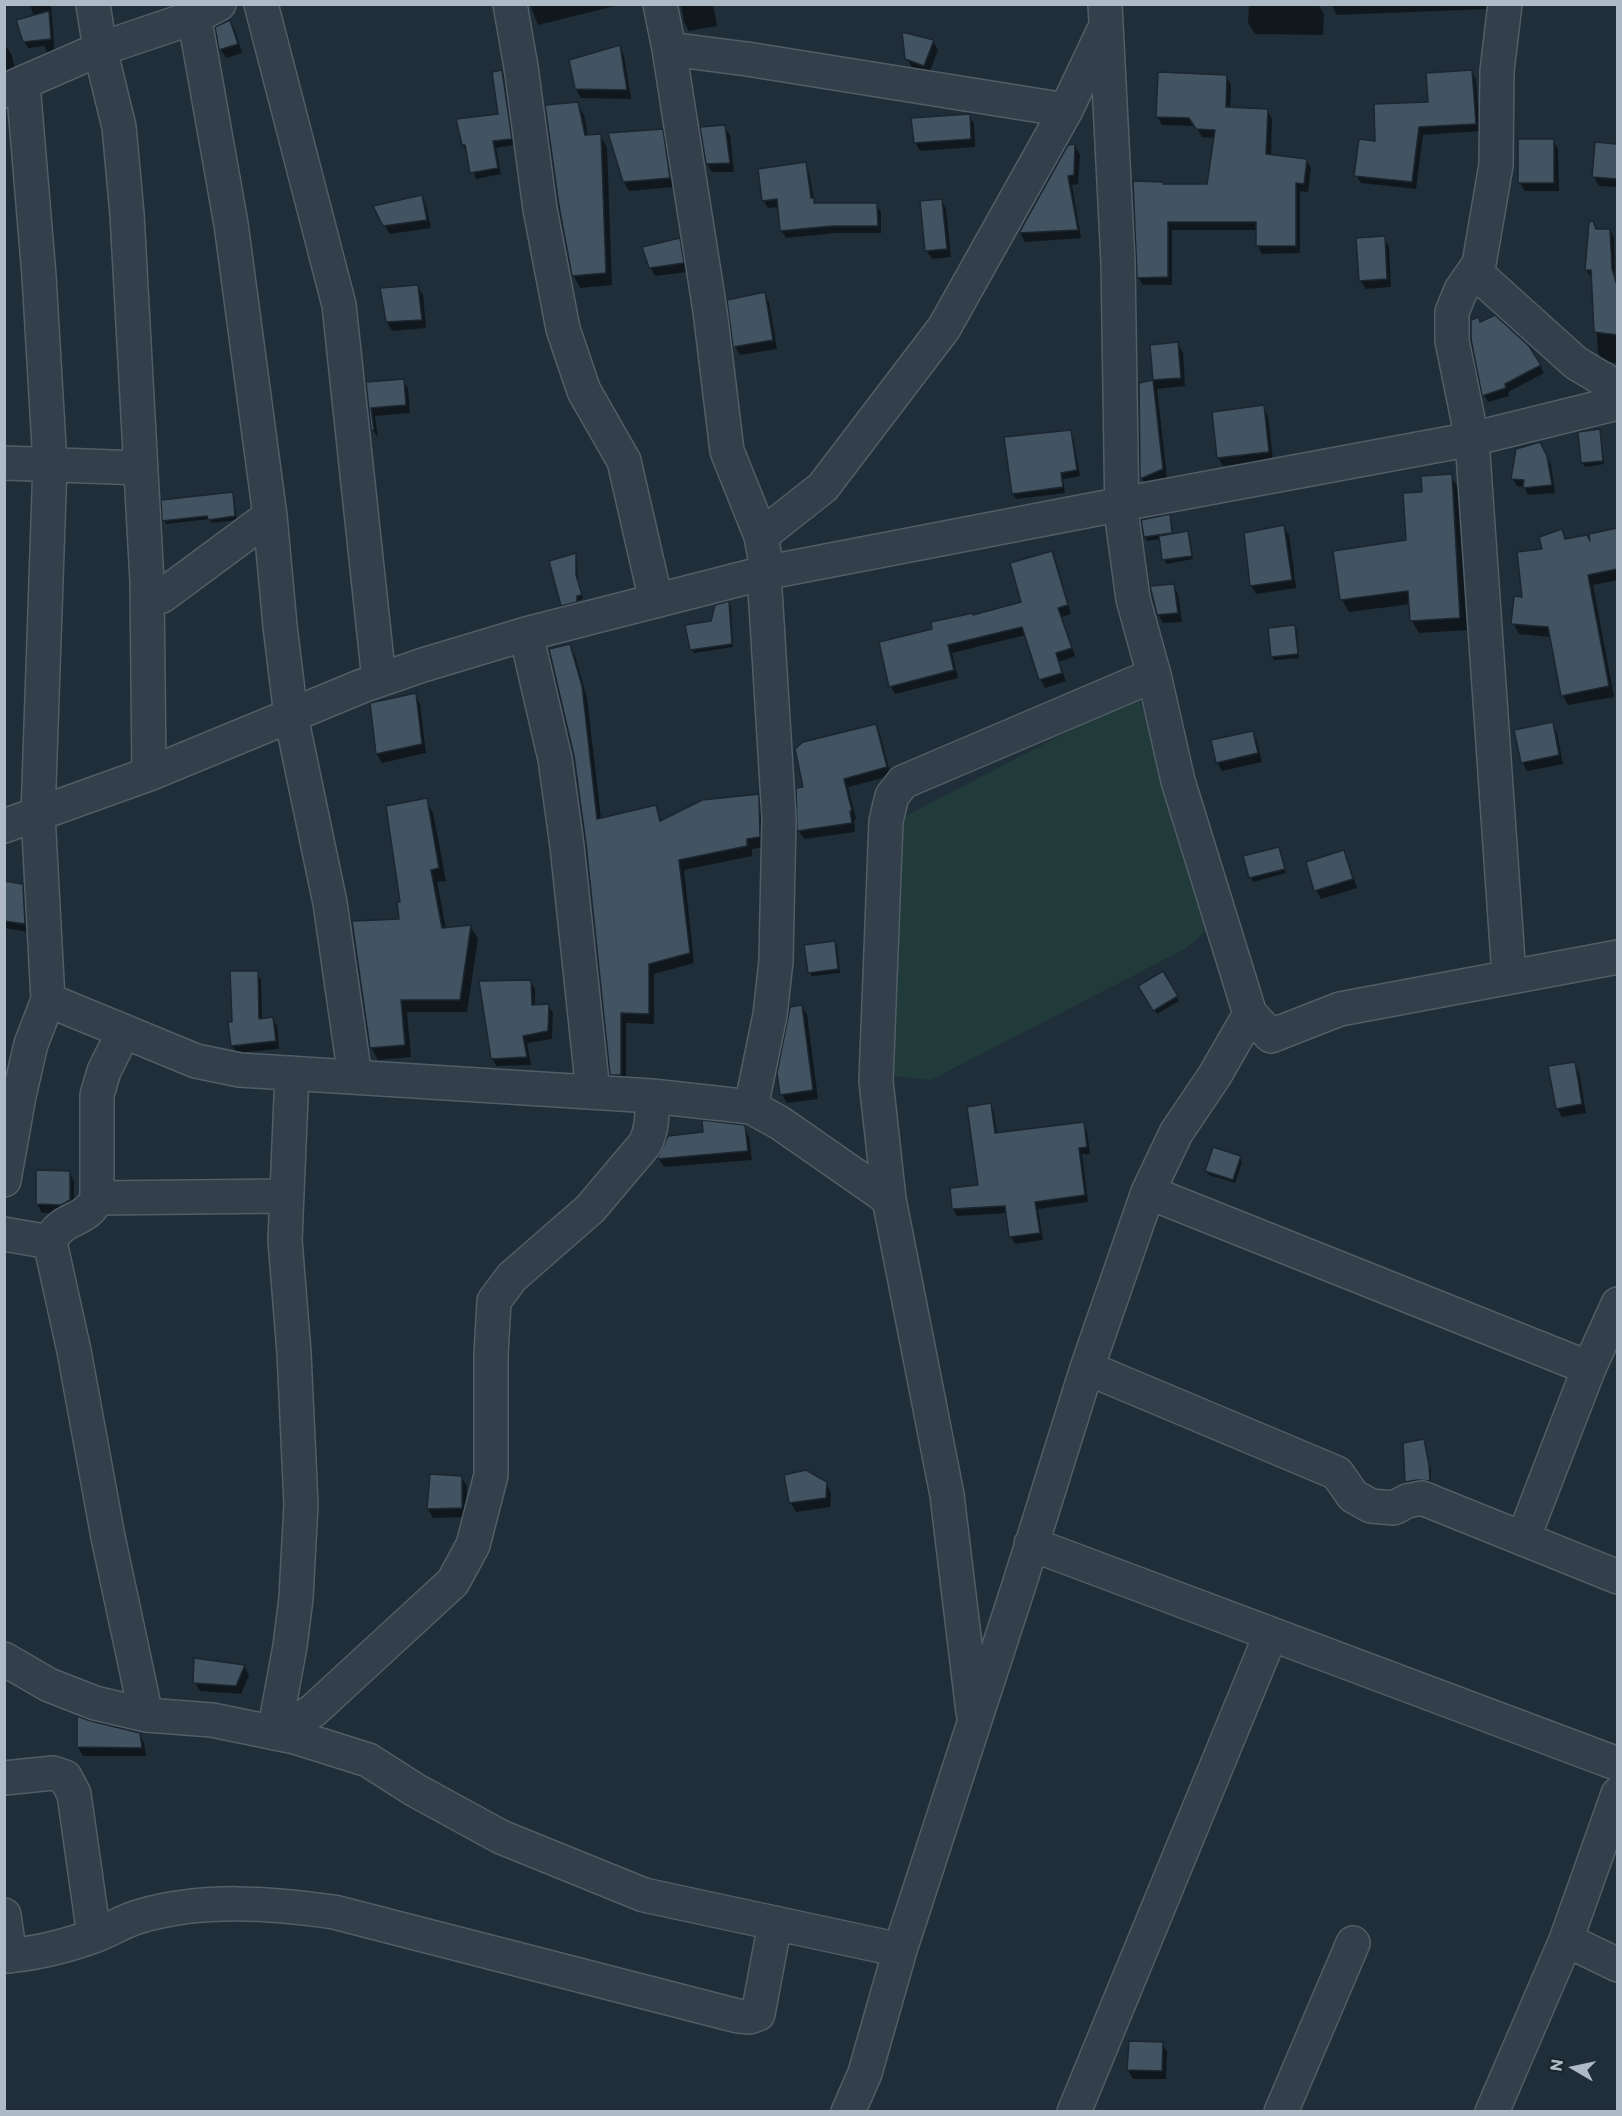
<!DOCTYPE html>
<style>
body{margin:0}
#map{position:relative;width:1622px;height:2116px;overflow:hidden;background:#1f2e39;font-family:Commissioner,sans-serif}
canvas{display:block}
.frame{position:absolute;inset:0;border:6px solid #aebac6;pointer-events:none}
.north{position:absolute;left:1544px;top:2038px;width:60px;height:60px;-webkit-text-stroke:4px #19242e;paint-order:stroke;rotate:279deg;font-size:16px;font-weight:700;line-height:24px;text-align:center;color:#aebac6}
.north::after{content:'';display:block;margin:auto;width:21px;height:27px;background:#aebac6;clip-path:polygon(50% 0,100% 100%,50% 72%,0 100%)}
</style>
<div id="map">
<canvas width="1622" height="2116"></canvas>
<div class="frame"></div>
<div class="north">N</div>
</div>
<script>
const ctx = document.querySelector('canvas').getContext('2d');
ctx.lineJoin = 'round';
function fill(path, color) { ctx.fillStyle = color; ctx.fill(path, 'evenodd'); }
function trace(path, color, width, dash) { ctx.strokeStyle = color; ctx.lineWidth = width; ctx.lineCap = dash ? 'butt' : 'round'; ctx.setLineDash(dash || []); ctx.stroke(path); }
const green = new Path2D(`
 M 1138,695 L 1210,928 L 1185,949 L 931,1080 L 892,1076 L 898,820 Z`);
const shadow = new Path2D(`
 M 30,4 L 51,4 L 55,56 L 50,58 L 44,46 L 28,48 L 24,41 L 34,17 Z
 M 530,4 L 623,4 L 538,25 Z
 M 681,4 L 713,4 L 717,26 L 689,31 L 684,22 Z
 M 1249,4 L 1318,4 L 1324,14 L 1323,35 L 1255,34 L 1248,23 Z
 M 1331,4 L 1487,4 L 1487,9 L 1337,15 Z
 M 230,22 L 235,30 L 242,53 L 226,58 L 221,50 L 217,28 Z
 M 933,41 L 938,50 L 929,74 L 912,67 L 906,58 Z
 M 7,47 L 12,56 L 17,76 L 4,82 L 4,48 Z
 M 619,47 L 624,56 L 631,99 L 581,98 L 576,89 Z
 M 1472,71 L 1476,80 L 1480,131 L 1423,135 L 1416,189 L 1361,183 L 1356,175 L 1376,142 Z
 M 502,72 L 505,78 L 514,145 L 496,148 L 501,174 L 476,179 L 463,145 L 500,115 Z
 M 1226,77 L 1231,85 L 1230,109 L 1267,110 L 1272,119 L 1271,156 L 1306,160 L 1311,168 L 1308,192 L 1300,191 L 1300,253 L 1262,254 L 1257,245 L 1257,230 L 1172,230 L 1172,285 L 1143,285 L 1138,277 L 1163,186 L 1208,186 L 1215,138 L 1202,137 L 1196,126 L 1162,125 L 1157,116 Z
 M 577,103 L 584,115 L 588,136 L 600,135 L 607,147 L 612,285 L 580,288 L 573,275 Z
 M 969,115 L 974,124 L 975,147 L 920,151 L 915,142 Z
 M 724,127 L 730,135 L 734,172 L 712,172 L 707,163 Z
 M 662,131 L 667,140 L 674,187 L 629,191 L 624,182 Z
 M 1553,140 L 1558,149 L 1559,191 L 1525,191 L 1520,183 Z
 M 1596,144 L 1618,146 L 1618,187 L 1599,186 L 1594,177 Z
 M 1075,146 L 1080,155 L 1078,184 L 1072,185 L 1081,238 L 1025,242 L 1020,233 L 1069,147 Z
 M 805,164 L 809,172 L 814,200 L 816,205 L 876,205 L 881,212 L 881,233 L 837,233 L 786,238 L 781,230 L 779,207 L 768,208 L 764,201 Z
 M 421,196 L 426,205 L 431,228 L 390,234 L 384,225 Z
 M 941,200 L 946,209 L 951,257 L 932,259 L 927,251 Z
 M 1610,230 L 1614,238 L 1615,279 L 1618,284 L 1618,363 L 1602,361 L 1598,353 L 1593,277 L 1591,277 L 1586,270 L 1596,231 Z
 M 1384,238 L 1389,247 L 1391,287 L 1366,289 L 1360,280 Z
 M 679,240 L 684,249 L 688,272 L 655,276 L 650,267 Z
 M 417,286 L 423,295 L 426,328 L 392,331 L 387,322 Z
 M 764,294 L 769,302 L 777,349 L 740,355 L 735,346 Z
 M 1480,323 L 1540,365 L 1544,373 L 1508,392 L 1509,396 L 1488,402 L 1484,395 Z
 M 1178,344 L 1183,353 L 1185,386 L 1157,389 L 1167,478 L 1146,487 L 1142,478 L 1140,384 L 1154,382 L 1151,346 Z
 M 403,380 L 408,389 L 410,413 L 375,416 L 378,438 L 373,430 L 368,383 Z
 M 1263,407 L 1268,416 L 1273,460 L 1223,466 L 1218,458 Z
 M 1599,431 L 1601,435 L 1604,464 L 1585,467 L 1583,463 Z
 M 1070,432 L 1073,437 L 1080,476 L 1063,479 L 1065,493 L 1016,499 L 1013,494 Z
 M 1544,451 L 1551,465 L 1555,493 L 1528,495 L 1524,487 L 1517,486 L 1513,479 Z
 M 1451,476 L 1458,488 L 1467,630 L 1419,633 L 1412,621 L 1411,604 L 1349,612 L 1342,600 L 1407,542 L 1423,493 Z
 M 232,493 L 234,497 L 237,520 L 212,523 L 210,519 L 166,524 L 164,520 Z
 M 1169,516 L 1173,531 L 1170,526 L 1167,527 L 1172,535 L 1187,533 L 1190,537 L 1193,559 L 1166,564 L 1161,539 L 1147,541 L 1145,537 Z
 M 1284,527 L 1289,535 L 1296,588 L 1256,594 L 1251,585 Z
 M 1618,530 L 1618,580 L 1593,585 L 1614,697 L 1568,705 L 1563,695 L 1551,637 L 1519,634 L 1513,623 L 1544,551 L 1561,531 L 1566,540 L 1592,547 L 1591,535 Z
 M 1052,553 L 1056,561 L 1071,614 L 1062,617 L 1075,656 L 1059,662 L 1066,681 L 1045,688 L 1041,680 L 1026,635 L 952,653 L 958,678 L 895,694 L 891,686 L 934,631 L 973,617 L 1023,603 Z
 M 575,555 L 577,559 L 578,581 L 583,599 L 578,600 L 578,605 L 565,609 L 563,605 Z
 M 1173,586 L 1178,594 L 1182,622 L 1163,623 L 1158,614 Z
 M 729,603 L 731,607 L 733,647 L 694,653 L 692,649 Z
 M 1295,627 L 1297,631 L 1299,658 L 1274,660 L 1272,656 Z
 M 569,646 L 575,656 L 587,698 L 601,819 L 655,807 L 662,821 L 758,796 L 764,806 L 765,847 L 752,849 L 752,856 L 684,870 L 694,963 L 654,974 L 654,1024 L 626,1023 L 626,1085 L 617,1084 L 611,1074 Z
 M 415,695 L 420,704 L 426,753 L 382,763 L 377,754 L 372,704 Z
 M 1552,724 L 1557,733 L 1563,764 L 1527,771 L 1522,762 Z
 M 876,725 L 880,734 L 891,776 L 848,787 L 856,819 L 854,820 L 855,832 L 804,839 L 799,831 L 797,789 L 805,788 Z
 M 1252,732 L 1257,741 L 1262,762 L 1222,771 L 1217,762 Z
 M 426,800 L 433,813 L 446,881 L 437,882 L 446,929 L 470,926 L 478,939 L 467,1012 L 407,1012 L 411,1057 L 378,1060 L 371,1047 L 401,920 L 401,903 Z
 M 1280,852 L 1286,873 L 1253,882 L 1245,857 Z
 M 1343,852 L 1348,861 L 1357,888 L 1321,899 L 1316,890 Z
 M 4,883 L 22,885 L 27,894 L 29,932 L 4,928 Z
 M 834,942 L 837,946 L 840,973 L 812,976 L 809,972 Z
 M 257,973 L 261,980 L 262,1020 L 273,1019 L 277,1026 L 279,1049 L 236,1053 L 232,1045 L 234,1023 Z
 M 1162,973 L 1179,1001 L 1157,1014 L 1140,986 Z
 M 530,981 L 535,989 L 535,1006 L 548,1005 L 553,1013 L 552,1039 L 527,1043 L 531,1065 L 497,1066 L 492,1059 Z
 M 802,1007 L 807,1015 L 818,1099 L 787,1103 L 782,1094 Z
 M 1574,1063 L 1579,1072 L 1586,1113 L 1562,1117 L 1557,1108 Z
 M 990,1105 L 994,1112 L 997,1134 L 1083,1124 L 1087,1131 L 1090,1154 L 1082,1154 L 1088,1202 L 1038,1209 L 1043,1240 L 1015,1244 L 1011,1237 L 1008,1213 L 957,1216 L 953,1209 L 980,1186 Z
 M 744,1127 L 749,1136 L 752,1160 L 664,1167 L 659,1159 Z
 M 1240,1158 L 1242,1162 L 1235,1183 L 1209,1175 L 1206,1171 Z
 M 69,1172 L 74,1181 L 74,1209 L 67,1213 L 42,1213 L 37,1204 Z
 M 1423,1441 L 1431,1470 L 1431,1484 L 1409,1485 L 1407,1482 L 1405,1445 Z
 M 431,1475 L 461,1477 L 467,1486 L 466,1517 L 433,1518 L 428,1509 Z
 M 785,1477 L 826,1483 L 831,1493 L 830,1507 L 796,1512 L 791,1503 Z
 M 244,1666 L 249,1675 L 241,1694 L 200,1691 L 195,1683 Z
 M 78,1718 L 139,1734 L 144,1743 L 146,1756 L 83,1756 L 78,1747 Z
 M 1162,2043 L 1167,2052 L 1166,2079 L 1133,2079 L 1128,2070 Z`);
const building = new Path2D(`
 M 49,11 L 51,39 L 23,42 L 16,20 Z
 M 230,20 L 238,44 L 219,50 L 215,27 Z
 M 902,32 L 934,40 L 924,66 L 905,59 Z
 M 620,45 L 627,90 L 575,89 L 569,60 Z
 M 502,70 L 512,139 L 493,141 L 498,168 L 470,173 L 465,145 L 462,145 L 456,119 L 498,114 L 492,72 Z
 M 1472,70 L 1476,124 L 1419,127 L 1412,182 L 1354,176 L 1359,139 L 1375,141 L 1374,104 L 1428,102 L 1426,73 Z
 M 1158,72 L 1227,75 L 1226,107 L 1268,109 L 1266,154 L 1307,159 L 1304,184 L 1296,183 L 1296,246 L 1256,246 L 1256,222 L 1168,222 L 1168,277 L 1137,278 L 1133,181 L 1163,182 L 1163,184 L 1207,184 L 1215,130 L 1196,129 L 1189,118 L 1156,117 Z
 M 578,102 L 585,135 L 601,134 L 606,273 L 572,276 L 559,206 L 545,105 Z
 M 970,114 L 971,139 L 914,143 L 911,118 Z
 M 725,125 L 730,163 L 706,164 L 700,127 Z
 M 663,129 L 670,178 L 623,182 L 608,133 Z
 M 1518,139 L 1554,139 L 1554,183 L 1518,183 Z
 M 1595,142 L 1617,144 L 1617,179 L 1592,177 Z
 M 1075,144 L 1074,175 L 1068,176 L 1078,230 L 1019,233 L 1068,145 Z
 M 806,162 L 811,198 L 814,198 L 814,203 L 877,203 L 878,226 L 832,226 L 780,231 L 777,199 L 762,201 L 758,169 Z
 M 422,195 L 427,220 L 383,226 L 373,206 Z
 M 942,199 L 947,249 L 925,251 L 920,201 Z
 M 1593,221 L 1596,229 L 1610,229 L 1612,269 L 1617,285 L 1617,335 L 1594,332 L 1591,270 L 1585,270 L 1589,222 Z
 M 1385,236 L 1387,279 L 1359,281 L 1356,238 Z
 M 680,238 L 684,263 L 649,268 L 642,247 Z
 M 418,285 L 422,320 L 386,322 L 380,288 Z
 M 765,292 L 773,340 L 733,347 L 727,300 Z
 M 1495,315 L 1529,346 L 1541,365 L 1505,384 L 1506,388 L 1482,396 L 1471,339 L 1471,320 L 1479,317 L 1480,322 Z
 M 1178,342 L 1181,378 L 1153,380 L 1150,345 Z
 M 404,379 L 406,405 L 371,408 L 374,430 L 371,430 L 366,382 Z
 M 1153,380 L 1163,469 L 1140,479 L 1139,383 Z
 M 1264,405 L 1269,452 L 1217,458 L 1212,412 Z
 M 1600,429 L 1603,461 L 1581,463 L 1578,432 Z
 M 1071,430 L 1077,470 L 1061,473 L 1063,487 L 1012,494 L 1004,437 Z
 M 1540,442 L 1547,456 L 1552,485 L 1523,488 L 1524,480 L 1511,479 L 1516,449 Z
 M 1452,474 L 1460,618 L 1410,621 L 1408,591 L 1340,600 L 1333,551 L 1406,540 L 1403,493 L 1422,492 L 1421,476 Z
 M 233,492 L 235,516 L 208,520 L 207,516 L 162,521 L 161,500 Z
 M 1170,514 L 1172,533 L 1144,537 L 1141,520 Z
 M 1284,525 L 1292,580 L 1250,586 L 1244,533 Z
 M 1617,528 L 1617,569 L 1588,575 L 1609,686 L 1561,696 L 1548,627 L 1511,624 L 1514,596 L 1522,597 L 1517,552 L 1542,549 L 1539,537 L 1562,529 L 1565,539 L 1587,535 L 1590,541 L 1589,534 Z
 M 1188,531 L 1192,556 L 1162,560 L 1159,536 Z
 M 1052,551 L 1068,605 L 1058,608 L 1072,648 L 1056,653 L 1062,673 L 1039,680 L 1022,627 L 948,645 L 954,670 L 889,687 L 879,642 L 932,629 L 931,622 L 973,613 L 973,615 L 1021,602 L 1010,563 Z
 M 576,553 L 576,575 L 582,595 L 577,596 L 577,602 L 561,606 L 549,561 Z
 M 1174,584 L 1178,613 L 1157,615 L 1150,586 Z
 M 729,601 L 732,644 L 690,650 L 685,625 L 711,621 L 715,605 Z
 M 1295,625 L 1298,654 L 1271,657 L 1268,628 Z
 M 570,644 L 582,686 L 597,819 L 656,805 L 660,821 L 702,800 L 759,794 L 760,837 L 747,839 L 747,846 L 679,860 L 690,953 L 649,964 L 649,1014 L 621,1013 L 621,1075 L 610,1075 L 586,844 L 574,756 L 549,649 Z
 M 416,693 L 422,744 L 376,754 L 370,703 Z
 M 1553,722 L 1559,755 L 1521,763 L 1514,730 Z
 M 876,724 L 887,767 L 844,779 L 852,811 L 850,811 L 852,823 L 797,831 L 796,788 L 803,787 L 795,749 L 803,742 Z
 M 1253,731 L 1258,753 L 1216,763 L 1211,740 Z
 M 427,798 L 439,868 L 431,870 L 442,928 L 471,925 L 460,1000 L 401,1000 L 405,1045 L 370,1048 L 352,921 L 399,919 L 397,902 L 400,902 L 386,806 Z
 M 1279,847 L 1285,869 L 1249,878 L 1243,856 Z
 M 1344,850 L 1353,879 L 1314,891 L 1306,862 Z
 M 4,881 L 23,884 L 25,924 L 4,921 Z
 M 835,941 L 838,969 L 808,973 L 804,945 Z
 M 230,971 L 258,971 L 259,1019 L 273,1017 L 276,1041 L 231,1046 L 228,1022 L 232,1022 Z
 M 1163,971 L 1178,996 L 1153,1011 L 1138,986 Z
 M 531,980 L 532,1005 L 549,1004 L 548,1031 L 523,1036 L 527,1057 L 491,1059 L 479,981 Z
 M 802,1005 L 813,1090 L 780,1095 L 777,1073 L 790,1007 Z
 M 1575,1062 L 1582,1104 L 1556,1109 L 1548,1066 Z
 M 991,1103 L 995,1133 L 1084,1122 L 1087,1147 L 1079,1148 L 1085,1195 L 1035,1202 L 1040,1233 L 1009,1237 L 1005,1206 L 952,1209 L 950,1188 L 978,1185 L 967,1107 Z
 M 702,1120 L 745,1125 L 748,1151 L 657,1159 L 668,1136 L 703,1132 Z
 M 1213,1147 L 1241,1156 L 1233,1180 L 1205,1171 Z
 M 36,1170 L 70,1171 L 70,1200 L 61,1205 L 36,1204 Z
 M 1424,1439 L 1429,1465 L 1430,1481 L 1418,1480 L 1405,1482 L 1403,1443 Z
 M 806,1470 L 827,1482 L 826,1498 L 789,1503 L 784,1475 Z
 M 430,1474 L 462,1476 L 462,1508 L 427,1509 Z
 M 194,1658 L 245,1665 L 236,1686 L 193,1683 Z
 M 77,1716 L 91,1721 L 140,1733 L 142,1748 L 77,1747 Z
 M 1129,2041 L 1163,2042 L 1162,2071 L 1127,2070 Z`);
const minor = new Path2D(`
 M 93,4 L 100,49 L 119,127 L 127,214 L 147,582 L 149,774
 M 192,4 L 231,224 L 270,516 L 280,626 L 291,716 L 330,903 L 355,1077
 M 261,4 L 339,305 L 379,680
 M 510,4 L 521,67 L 540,209 L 563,329 L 584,391 L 624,461 L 656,601
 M 660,4 L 669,49 L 710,311 L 727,451 L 761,536 L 765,558 L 764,573 L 779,818 L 776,961 L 770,1015 L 751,1107
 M 1105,4 L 1118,262 L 1122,518 L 1133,599 L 1154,675 L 1178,781 L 1250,1014
 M 1505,4 L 1497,71 L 1496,165 L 1479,264 L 1461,290 L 1452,312 L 1452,341 L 1472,439 L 1509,976
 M 669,49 L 747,59 L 1066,110
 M 4,91 L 100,49 L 195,17 L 219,4
 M 1475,272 L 1576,363 L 1618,388
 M 4,463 L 141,468
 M 761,536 L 823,487 L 944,328 L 1066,110 L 1103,32
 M 147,582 L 157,594 L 162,596 L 270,516
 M 526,634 L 555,759 L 567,846 L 593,1092
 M 4,826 L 149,774 L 362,686 L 423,665 L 526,634 L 764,573 L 1122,504 L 1472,439 L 1618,403
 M 48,1000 L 196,1061 L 240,1070 L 652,1096 L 751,1107 L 780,1123 L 889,1199
 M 124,1031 L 104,1071 L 97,1095 L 97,1198 C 87,1223 60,1216 50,1242 L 74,1351 L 108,1537 L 146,1715
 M 4,1180 L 19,1096 L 31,1044 L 48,1000 L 38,814 L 50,464 L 39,276 L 23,83
 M 1148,1192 L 1589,1368
 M 97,1198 L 287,1196
 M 4,1234 L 50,1242
 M 1087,1368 L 1337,1473 L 1353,1496 L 1371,1506 L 1394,1508 L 1407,1501 L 1422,1498 L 1618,1577
 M 1523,1539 L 1589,1368 L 1618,1304
 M 1031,1544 L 1618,1764
 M 4,1659 L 49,1685 L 95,1703 L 146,1715 L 212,1720 L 295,1737 L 368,1760 L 415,1790 L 501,1837 L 644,1895 L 900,1950
 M 973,1712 L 947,1495 L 889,1199 L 876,1081 L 886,821 L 892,796 L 903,782 L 1154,675
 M 276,1723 L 299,1720 L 314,1710 L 453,1582 L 473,1545 L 491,1475 L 491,1355 L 494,1301 L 512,1277 L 590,1209 L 645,1144 C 653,1128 652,1113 652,1096
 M 274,1733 L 290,1646 L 296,1598 L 301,1504 L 294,1353 L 285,1240 L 292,1073
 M 4,1778 L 53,1773 L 65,1777 L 74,1794 L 94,1936
 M 4,1915 L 10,1956
 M 1566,1940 L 1618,1965
 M 4,1956 C 35,1954 66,1946 94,1936 C 110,1930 125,1920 141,1916 C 204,1898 270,1903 334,1912 L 738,2016 L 750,2017 L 758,2014 L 775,1923
 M 848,2112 L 865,2073 L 900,1950 L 1019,1585 L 1087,1368 L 1148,1192 L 1176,1133 L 1215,1075 L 1250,1014 L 1271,1036 L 1340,1009 L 1618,957
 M 1074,2112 L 1271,1634
 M 1281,2112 L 1353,1943
 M 1492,2112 L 1566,1940 L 1618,1794`);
fill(green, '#213a3a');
fill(shadow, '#0007');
fill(building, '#425361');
trace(building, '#1b2630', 1.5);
trace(minor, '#515d67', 36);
trace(minor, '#333f4a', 33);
</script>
